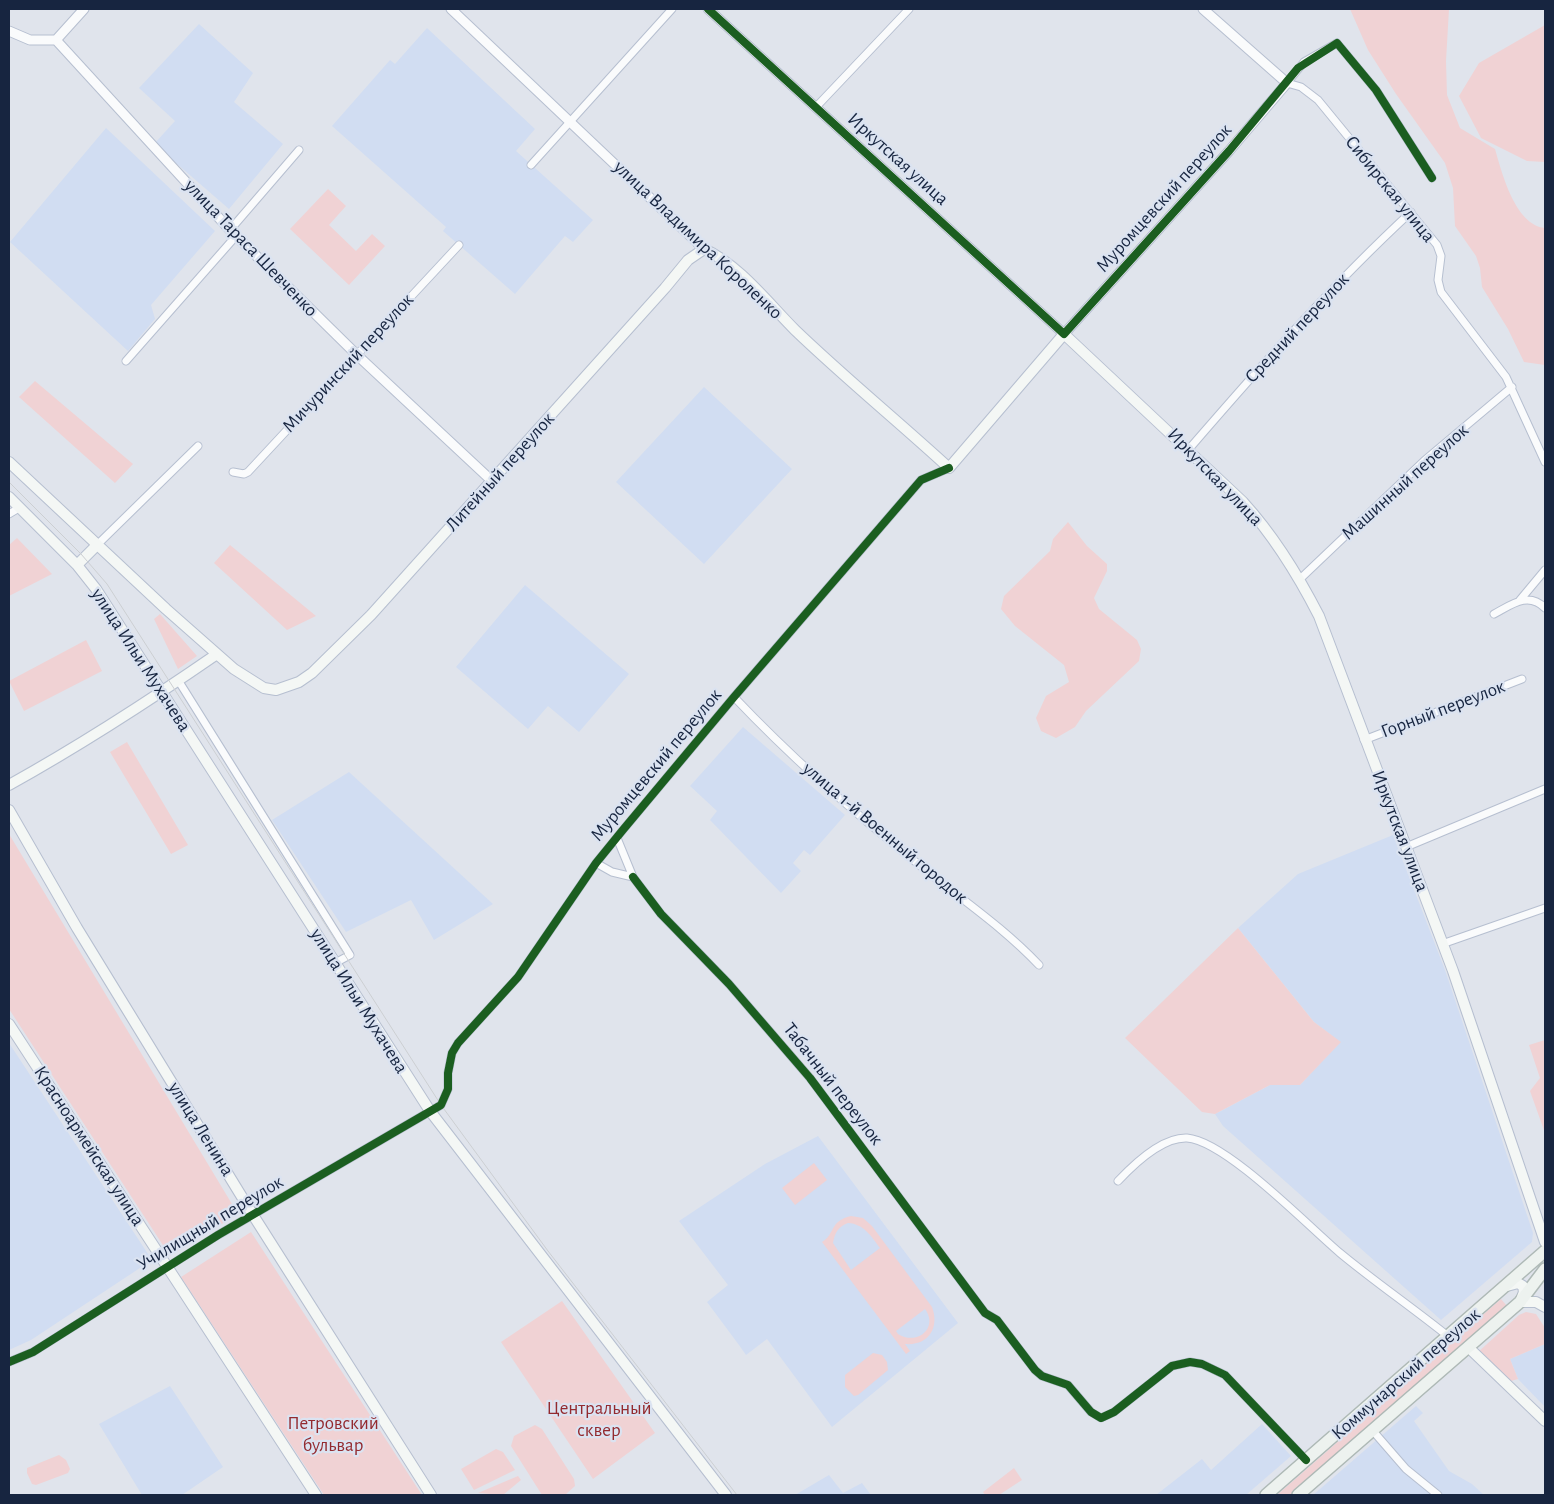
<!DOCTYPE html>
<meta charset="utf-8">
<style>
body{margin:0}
#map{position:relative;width:1554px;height:1504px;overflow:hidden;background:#e0e4ec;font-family:"Alegreya Sans",sans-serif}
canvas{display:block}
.frame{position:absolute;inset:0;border:10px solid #172540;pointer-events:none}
</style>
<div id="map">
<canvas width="1554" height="1504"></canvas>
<div class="frame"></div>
</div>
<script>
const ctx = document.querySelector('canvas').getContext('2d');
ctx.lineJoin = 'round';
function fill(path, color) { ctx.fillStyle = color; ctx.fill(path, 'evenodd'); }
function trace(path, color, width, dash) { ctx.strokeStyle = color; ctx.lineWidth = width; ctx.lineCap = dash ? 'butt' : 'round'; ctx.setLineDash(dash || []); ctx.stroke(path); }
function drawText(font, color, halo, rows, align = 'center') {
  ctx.font = font + ' "Alegreya Sans",sans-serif'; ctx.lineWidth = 4.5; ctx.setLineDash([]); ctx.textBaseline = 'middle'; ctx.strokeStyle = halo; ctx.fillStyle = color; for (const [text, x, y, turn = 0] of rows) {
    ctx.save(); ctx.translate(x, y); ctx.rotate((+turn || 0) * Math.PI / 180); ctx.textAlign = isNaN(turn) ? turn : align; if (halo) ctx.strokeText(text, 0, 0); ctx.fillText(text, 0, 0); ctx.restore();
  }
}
const built = new Path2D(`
 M 199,24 L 253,73 L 234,102 L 283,144 L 229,209 L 154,144 L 175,121 L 139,88 Z
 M 427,28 L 535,129 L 516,151 L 593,220 L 573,242 L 565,236 L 515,294 L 443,231 L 446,227 L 332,126 L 390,60 L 395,64 Z
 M 106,128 L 215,231 L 151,305 L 155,319 L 128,351 L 10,242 Z
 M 704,387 L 792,469 L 704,564 L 616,482 Z
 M 525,585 L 629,674 L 579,732 L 548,706 L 528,729 L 456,667 Z
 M 743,727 L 845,815 L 810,855 L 804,850 L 793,863 L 801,871 L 781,893 L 710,820 L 717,811 L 690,786 Z
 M 349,772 L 493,904 L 434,940 L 411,900 L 346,932 L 272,820 Z
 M 1393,835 L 1445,970 L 1533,1233 L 1532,1242 L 1441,1320 L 1223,1126 L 1215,1114 L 1270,1085 L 1300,1085 L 1340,1042 L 1314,1022 L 1238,928 L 1298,874 Z
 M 9,1043 L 152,1260 L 31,1340 L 9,1350 Z
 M 818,1136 L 958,1323 L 832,1427 L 767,1339 L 746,1355 L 739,1345 L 707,1302 L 728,1285 L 679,1221 L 765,1164 Z
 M 1545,1344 L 1545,1407 L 1518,1379 L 1510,1359 Z
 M 170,1386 L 223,1467 L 182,1495 L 142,1495 L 99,1424 Z
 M 1416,1406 L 1423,1413 L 1414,1421 L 1449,1471 L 1472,1484 L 1484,1495 L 1313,1495 Z
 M 1262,1424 L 1291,1456 L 1246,1495 L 1156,1495 L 1202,1459 L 1211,1470 Z
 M 829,1475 L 843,1493 L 862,1483 L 871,1495 L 795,1495 Z`);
const green = new Path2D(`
 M 1350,9 L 1449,9 L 1446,61 L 1447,95 L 1460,128 L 1495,149 C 1502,173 1515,225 1545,228 L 1545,365 L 1524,362 L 1508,329 L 1482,287 L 1480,268 L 1476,256 L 1455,226 L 1453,188 L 1445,163 L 1396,94 L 1368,50 Z
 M 1545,25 L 1545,162 L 1527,161 L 1481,138 L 1459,96 L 1479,63 Z
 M 328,189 L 346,206 L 329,225 L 356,251 L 372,234 L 385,246 L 349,285 L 290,229 Z
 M 35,381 L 133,464 L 115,483 L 19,397 Z
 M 1068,522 L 1087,546 L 1107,564 L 1107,571 L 1094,598 L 1099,609 L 1137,640 L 1141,649 L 1139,661 L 1086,711 L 1075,727 L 1056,738 L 1041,731 L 1036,718 L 1046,696 L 1069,682 L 1064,665 L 1015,626 L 1001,609 L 1004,596 L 1050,551 L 1053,539 Z
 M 17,538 L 52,574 L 9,596 L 9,545 Z
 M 230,545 L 316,616 L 287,630 L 214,563 Z
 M 160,614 L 197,656 L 178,669 L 154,619 Z
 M 86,640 L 102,671 L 24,711 L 9,681 Z
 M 127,742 L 188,845 L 171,854 L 110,752 Z
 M 9,834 L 238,1214 L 170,1256 L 9,1009 Z
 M 1238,928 L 1314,1022 L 1341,1042 L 1300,1085 L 1270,1085 L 1215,1114 L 1202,1112 L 1125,1038 Z
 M 1545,1040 L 1545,1133 L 1530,1091 L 1540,1078 L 1529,1045 Z
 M 814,1163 L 827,1180 L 795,1205 L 782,1188 Z
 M 851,1216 L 863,1218 L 872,1226 L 932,1307 C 940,1328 928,1346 905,1344 L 910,1351 L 906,1354 L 822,1242 C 835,1235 829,1221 851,1216 ZM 848,1223 C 864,1224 871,1236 880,1248 L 851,1270 L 833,1243 C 835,1232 838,1227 848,1223 ZM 925,1309 C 939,1328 917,1346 898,1334 L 896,1331 Z
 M 251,1232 L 422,1495 L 324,1495 L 181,1277 Z
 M 1501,1299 L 1507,1306 L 1290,1495 L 1277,1495 Z
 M 562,1301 L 655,1433 L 593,1479 L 501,1342 Z
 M 1526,1312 L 1536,1314 L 1545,1328 L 1545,1344 L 1510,1359 L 1518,1379 L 1511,1381 L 1506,1379 L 1477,1353 L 1519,1315 Z
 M 873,1353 L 882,1355 L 887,1362 L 888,1370 L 858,1395 L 854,1396 L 845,1387 L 845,1375 Z
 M 535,1425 L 542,1429 L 574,1479 L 575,1486 L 565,1495 L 542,1495 L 511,1446 L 514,1436 Z
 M 496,1449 L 503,1452 L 515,1470 L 474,1490 L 461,1469 Z
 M 59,1455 L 66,1460 L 70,1469 L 68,1473 L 36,1485 L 32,1484 L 27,1473 L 27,1468 Z
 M 1014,1468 L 1022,1480 L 999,1495 L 985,1495 L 983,1492 Z
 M 518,1476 L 521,1480 L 503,1495 L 478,1493 Z`);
const minor = new Path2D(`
 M 817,106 L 909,9
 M 531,165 L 672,9
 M 1432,178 L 1376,90 L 1337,43 L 1304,62 L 1287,83 L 1301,87 L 1318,100 L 1437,245 L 1441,256 L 1438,280 L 1441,292 L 1506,377 L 1545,462
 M 230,230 L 299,150
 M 126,361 L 236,236
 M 1189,449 C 1260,367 1331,286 1411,212
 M 233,472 L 244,474 L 248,472 L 459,245
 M 9,514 L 19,508
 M 97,545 L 198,446
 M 1300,579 L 1424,461 L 1512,387
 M 1520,600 L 1545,570
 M 1494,614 C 1511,605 1528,591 1545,608
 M 178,680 L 350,955 L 335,963
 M 734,697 C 791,757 853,812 917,863 C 959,898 1001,925 1039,965
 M 1364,740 L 1522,679
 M 1406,847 L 1545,789
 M 596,863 L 612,872 L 633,877 L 617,838
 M 633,877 L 661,914 L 729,984 L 810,1078 L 985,1313 L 997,1320 L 1035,1370 L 1042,1376 L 1068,1385 L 1091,1412 L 1101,1418 L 1114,1412 L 1172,1366 L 1190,1362 L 1202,1364 L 1225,1375 L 1306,1460
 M 1442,944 L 1545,908
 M 1118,1181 C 1134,1164 1163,1137 1187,1138 C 1226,1141 1308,1226 1340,1253 C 1375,1282 1413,1308 1449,1337
 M 9,1362 L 33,1352 L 218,1235 L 441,1105 L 448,1089 L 448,1073 L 452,1053 L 458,1043 L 518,977 L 596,863 L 622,831 L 734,697 L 921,480 L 949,468
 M 1373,1431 L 1406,1469 L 1438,1495`);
const tertiary = new Path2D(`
 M 451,9 L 704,249
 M 708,9 L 1064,334 L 1229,151 L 1287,83 L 1203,9
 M 9,31 L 30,40 L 56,40 L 230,230 L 357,355 L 492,481
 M 56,40 L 84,9`);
const secondary = new Path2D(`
 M 9,462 L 166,609 L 234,669 L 264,688 L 276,690 L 299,682 L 312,673 L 371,615 L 665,288 L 688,260 L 704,249 C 738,264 769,304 795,330 C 845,378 899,422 949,468 L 1064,334 L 1243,502 C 1274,536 1298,575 1319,616 L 1453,971 L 1545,1242
 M 9,497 L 77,565 L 96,589 L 430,1111 L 726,1495
 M 77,565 L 97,545
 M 9,785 C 81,745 149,701 217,654
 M 9,810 L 77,928 L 253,1215 L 431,1495
 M 9,1024 L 316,1495
 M 1507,1286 L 1518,1283 L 1523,1286 L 1524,1292 L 1520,1302 L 1536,1302 L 1545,1307
 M 1468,1347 L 1545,1421`);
const primary = new Path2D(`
 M 1266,1495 L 1545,1251
 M 1298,1495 L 1520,1302 L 1545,1269`);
const tram = new Path2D(`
 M 9,482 L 81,554 L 107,584 L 441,1105 L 548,1251 L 737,1495`);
const cycleway = new Path2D(`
 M 708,9 L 1064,334 L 1229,151 L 1298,68 L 1337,43 L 1376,90 L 1432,178
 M 633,877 L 661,914 L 729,984 L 810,1078 L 985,1313 L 997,1320 L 1035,1370 L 1042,1376 L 1068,1385 L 1091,1412 L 1101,1418 L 1114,1412 L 1172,1366 L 1190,1362 L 1202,1364 L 1225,1375 L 1306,1460
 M 9,1362 L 33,1352 L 218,1235 L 441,1105 L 448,1089 L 448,1073 L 452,1053 L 458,1043 L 518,977 L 596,863 L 622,831 L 734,697 L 921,480 L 949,468`);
const streetNames = [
 ["Иркутская улица",898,159,42],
 ["Сибирская улица",1390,189,51],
 ["Муромцевский переулок",1164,198,-48],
 ["улица Владимира Короленко",698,240,43],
 ["улица Тараса Шевченко",251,248,46],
 ["Средний переулок",1297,328,-47],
 ["Мичуринский переулок",348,363,-47],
 ["Литейный переулок",500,472,-48],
 ["Иркутская улица",1215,477,46],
 ["Машинный переулок",1405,482,-42],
 ["улица Ильи Мухачева",141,660,57],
 ["Горный переулок",1443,709,-21],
 ["Муромцевский переулок",656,765,-50],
 ["Иркутская улица",1400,831,69],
 ["улица 1-й Военный городок",885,833,40],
 ["улица Ильи Мухачева",359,1001,58],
 ["Табачный переулок",833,1084,52],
 ["улица Ленина",201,1129,58],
 ["Красноармейская улица",89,1146,57],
 ["Училищный переулок",210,1223,-31],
 ["Коммунарский переулок",1406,1374,-41]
];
const parkNames = [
 ["Центральный",599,1408],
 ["сквер",599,1430],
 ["Петровский",333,1423],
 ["бульвар",333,1445]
];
fill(built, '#d1ddf2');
fill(green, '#f0d2d4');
trace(minor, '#b6bfd0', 9);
trace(tertiary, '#b6bfd0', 11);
trace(secondary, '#b6bfd0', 12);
trace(primary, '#aeb9b6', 14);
trace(minor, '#fafbfc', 7);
trace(tertiary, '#fafbfc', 9);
trace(secondary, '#f4f7f5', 10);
trace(primary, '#edf2ef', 11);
trace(tram, '#cccfd2', 1);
trace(cycleway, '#1b5e20', 8);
drawText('19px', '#172540', '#dbe3f1', streetNames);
drawText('19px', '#932a2f', '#dbe3f1', parkNames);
</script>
